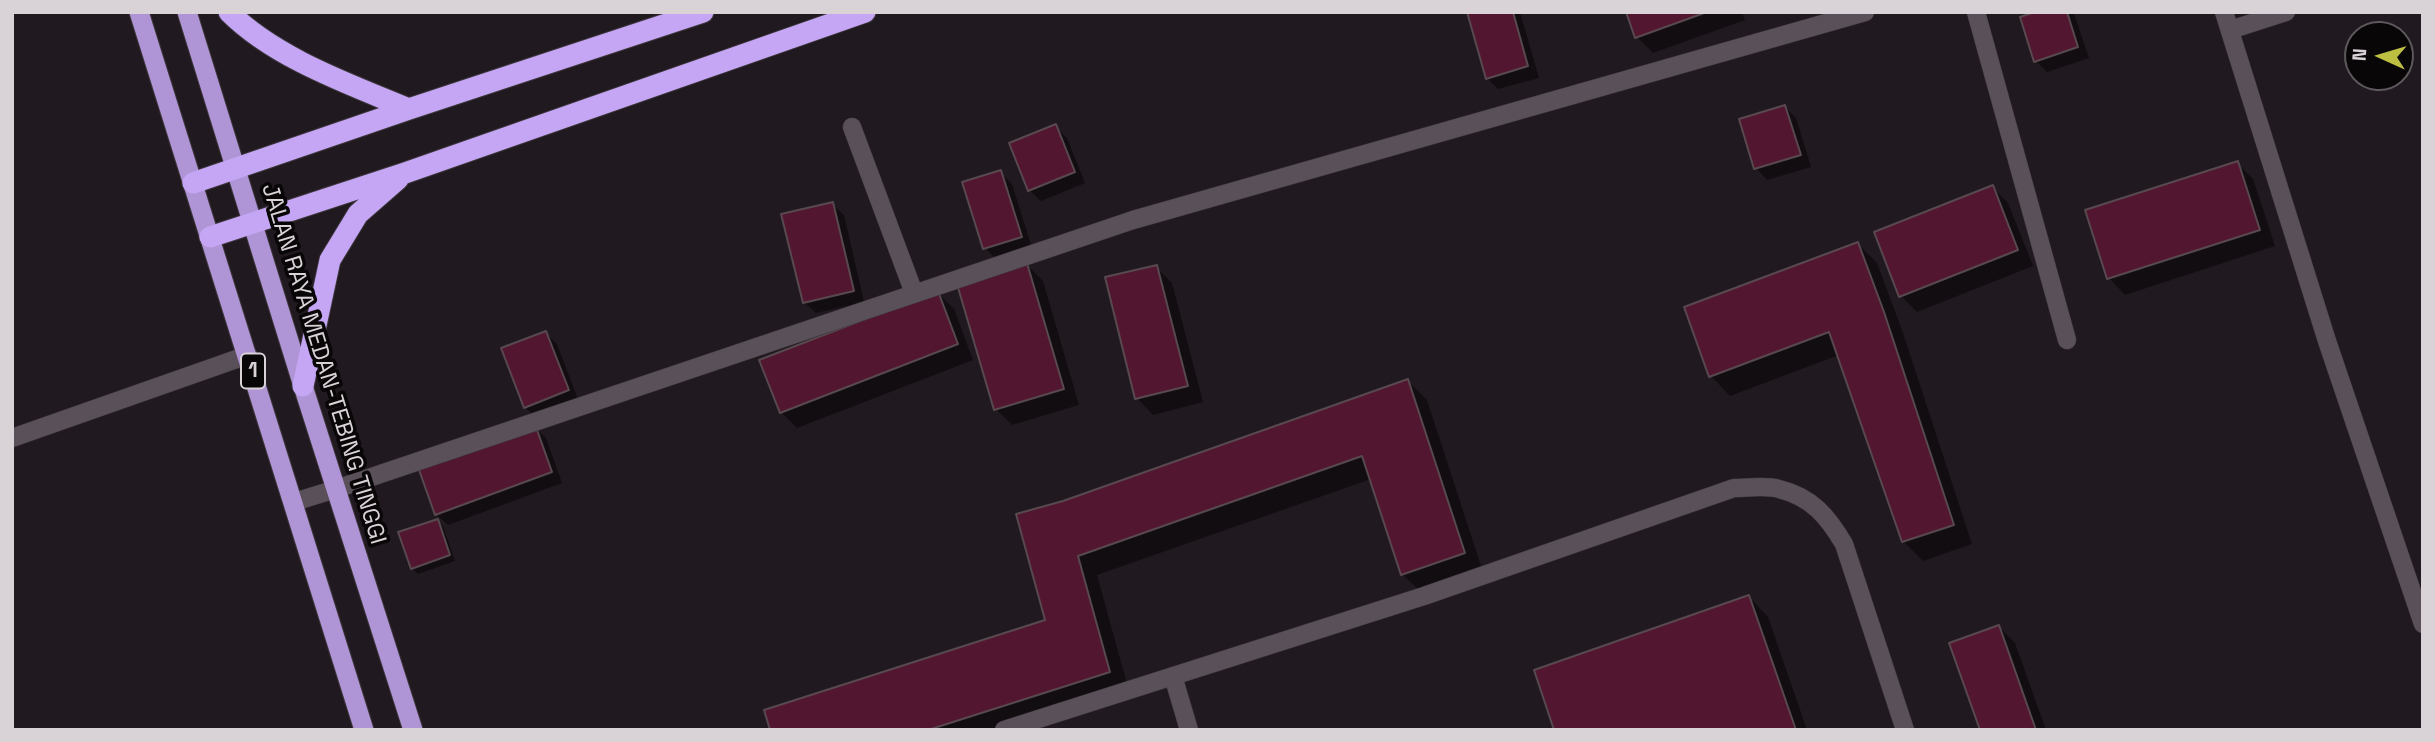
<!DOCTYPE html>
<style>
body{margin:0}
#map{position:relative;width:2435px;height:742px;overflow:hidden;background:#211920;font-family:"Space Grotesk",sans-serif}
canvas{display:block}
.frame{position:absolute;inset:0;border:14px solid #d9d3d8;pointer-events:none}
.north{position:absolute;left:2344px;top:21px;width:70px;height:70px;box-sizing:border-box;background:#090608;border:2px solid #5c585b;border-radius:50%;rotate:274deg;font-size:19px;font-weight:700;line-height:28px;text-align:center;color:#d9d3d8}
.north::after{content:'';display:block;margin:auto;width:24px;height:32px;background:#bdbf43;clip-path:polygon(50% 0,100% 100%,50% 72%,0 100%)}
</style>
<div id="map">
<canvas width="2435" height="742"></canvas>
<div class="frame"></div>
<div class="north">N</div>
</div>
<script>
const ctx = document.querySelector('canvas').getContext('2d');
ctx.lineJoin = 'round';
function fill(path, color) { ctx.fillStyle = color; ctx.fill(path, 'evenodd'); }
function trace(path, color, width, dash) { ctx.strokeStyle = color; ctx.lineWidth = width; ctx.lineCap = dash ? 'butt' : 'round'; ctx.setLineDash(dash || []); ctx.stroke(path); }
function drawText(font, color, halo, rows, align = 'center') {
  ctx.font = font + ' "Space Grotesk",sans-serif'; ctx.lineWidth = 7; ctx.setLineDash([]); ctx.textBaseline = 'middle'; ctx.strokeStyle = halo; ctx.fillStyle = color; for (const [text, x, y, turn = 0] of rows) {
    ctx.save(); ctx.translate(x, y); ctx.rotate((+turn || 0) * Math.PI / 180); ctx.textAlign = isNaN(turn) ? turn : align; if (halo) ctx.strokeText(text, 0, 0); ctx.fillText(text, 0, 0); ctx.restore();
  }
}
const shadow = new Path2D(`
 M 1468,12 L 1520,12 L 1539,78 L 1498,89 L 1487,78 Z
 M 1628,12 L 1742,12 L 1745,20 L 1653,53 L 1637,37 Z
 M 2040,12 L 2071,12 L 2075,16 L 2089,58 L 2047,72 L 2036,61 Z
 M 1785,107 L 1796,118 L 1811,167 L 1767,180 L 1756,168 L 1742,120 Z
 M 1055,126 L 1067,138 L 1085,183 L 1041,201 L 1029,190 Z
 M 2237,163 L 2253,179 L 2275,246 L 2125,295 L 2109,278 L 2087,211 Z
 M 1000,172 L 1012,184 L 1032,248 L 996,259 L 985,248 Z
 M 1992,187 L 2008,203 L 2033,266 L 1917,312 L 1901,296 Z
 M 832,204 L 844,215 L 864,302 L 816,313 L 804,302 Z
 M 1858,244 L 1877,263 L 1903,333 L 1972,544 L 1923,561 L 1903,541 L 1839,355 L 1730,396 L 1711,376 Z
 M 1027,265 L 1043,281 L 1079,405 L 1012,425 L 996,409 Z
 M 1156,267 L 1172,283 L 1203,402 L 1153,415 L 1137,398 Z
 M 938,293 L 954,309 L 973,360 L 797,428 L 781,412 Z
 M 545,333 L 557,344 L 579,402 L 537,419 L 525,407 Z
 M 1408,381 L 1427,400 L 1483,572 L 1422,593 L 1402,574 L 1371,479 L 1097,575 L 1129,691 L 1008,730 L 772,730 L 1047,621 L 1064,502 Z
 M 534,426 L 546,438 L 562,483 L 448,525 L 436,514 Z
 M 437,521 L 443,526 L 455,561 L 418,574 L 412,568 Z
 M 1749,597 L 1768,617 L 1807,730 L 1556,730 Z
 M 1999,627 L 2015,643 L 2046,730 L 1982,730 Z`);
const building = new Path2D(`
 M 1467,12 L 1513,12 L 1528,66 L 1486,79 Z
 M 1626,12 L 1707,12 L 1635,38 Z
 M 2035,12 L 2067,12 L 2078,47 L 2034,62 L 2020,17 Z
 M 1785,105 L 1801,155 L 1754,169 L 1739,119 Z
 M 1056,124 L 1075,172 L 1028,191 L 1009,143 Z
 M 2238,161 L 2260,230 L 2107,279 L 2085,210 Z
 M 1001,170 L 1022,237 L 983,249 L 962,182 Z
 M 1993,185 L 2018,250 L 1899,297 L 1874,232 Z
 M 833,202 L 854,291 L 803,303 L 781,214 Z
 M 1858,242 L 1884,312 L 1954,525 L 1902,542 L 1829,332 L 1709,377 L 1684,307 Z
 M 1027,263 L 1064,389 L 994,410 L 957,284 Z
 M 1157,265 L 1188,386 L 1135,399 L 1105,277 Z
 M 938,291 L 958,344 L 780,413 L 759,360 Z
 M 546,331 L 569,390 L 524,408 L 501,348 Z
 M 1408,379 L 1465,553 L 1401,575 L 1362,456 L 1078,556 L 1110,672 L 928,730 L 770,730 L 764,710 L 1045,620 L 1016,514 L 1063,501 Z
 M 535,424 L 552,472 L 435,515 L 418,467 Z
 M 438,519 L 450,555 L 411,569 L 398,532 Z
 M 1749,595 L 1796,730 L 1554,730 L 1534,670 Z
 M 1999,625 L 2036,730 L 1980,730 L 1949,643 Z`);
const service = new Path2D(`
 M 852,127 L 914,293
 M 1173,676 L 1189,730
 M 1004,730 L 1424,596 L 1734,488 C 1748,488 1766,485 1779,489 C 1812,497 1828,517 1844,544 L 1905,730`);
const minor = new Path2D(`
 M 1976,12 L 2067,340
 M 2224,12 L 2327,341 L 2423,624
 M 2230,30 L 2286,12
 M 12,438 L 248,355
 M 294,502 L 336,489 L 1133,220 L 1865,12`);
const trunk = new Path2D(`
 M 139,12 L 364,730
 M 187,12 L 303,386 L 413,730`);
const motorway = new Path2D(`
 M 229,12 C 275,58 349,84 409,109
 M 193,183 L 409,109 L 703,12
 M 210,237 L 405,173 L 865,12
 M 303,386 L 330,260 L 358,214 L 398,179`);
const shields = [
 [253,371,24]
];
const shieldNames = [
 ["1",253,371]
];
const streetNames = [
 ["JALAN RAYA MEDAN-TEBING TINGGI",323,364,73]
];
fill(shadow, '#0007');
fill(building, '#531630');
trace(building, '#57494d', 2);
trace(service, '#3c363b', 19);
trace(minor, '#3c363b', 19);
trace(trunk, '#3c363b', 21);
trace(motorway, '#3c363b', 23);
trace(service, '#5a5059', 18);
trace(minor, '#5a5059', 18);
trace(trunk, '#af95d5', 19);
trace(motorway, '#c4a6f4', 21);
for (const [x, y, w] of shields) { const box = new Path2D(); box.roundRect(x - w / 2, y - 17.5, w, 35, 5); ctx.fillStyle = '#090608'; ctx.fill(box); trace(box, '#d9d3d8', 2); }
drawText('bold 21px', '#d9d3d8', null, shieldNames);
drawText('23px', '#d9d3d8', '#090608', streetNames);
</script>
